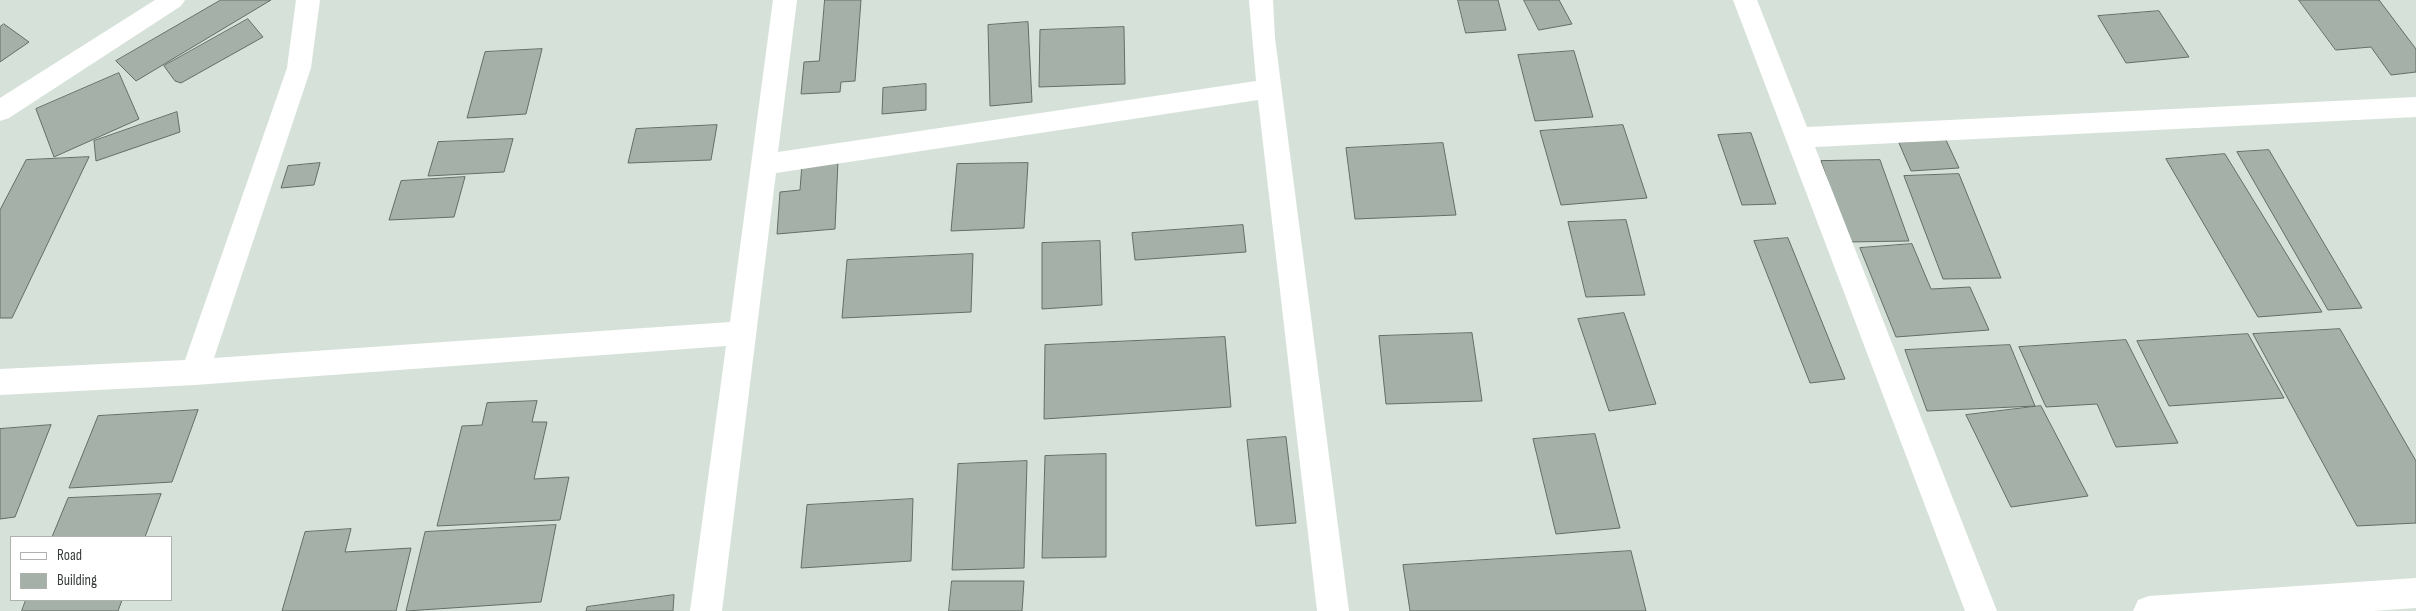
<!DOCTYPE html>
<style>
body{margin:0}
#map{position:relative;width:2416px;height:611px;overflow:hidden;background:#d6e2d9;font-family:"Sofia Sans Condensed",sans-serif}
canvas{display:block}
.legend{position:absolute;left:10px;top:536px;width:162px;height:65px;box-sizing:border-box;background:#fff;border:1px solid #afb1af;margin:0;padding:6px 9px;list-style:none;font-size:15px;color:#373c38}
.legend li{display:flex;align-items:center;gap:10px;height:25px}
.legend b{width:25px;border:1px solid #afb1af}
</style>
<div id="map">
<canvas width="2416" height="611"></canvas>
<ul class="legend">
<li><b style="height:6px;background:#fff"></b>Road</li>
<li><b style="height:14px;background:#a5b1a8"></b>Building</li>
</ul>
</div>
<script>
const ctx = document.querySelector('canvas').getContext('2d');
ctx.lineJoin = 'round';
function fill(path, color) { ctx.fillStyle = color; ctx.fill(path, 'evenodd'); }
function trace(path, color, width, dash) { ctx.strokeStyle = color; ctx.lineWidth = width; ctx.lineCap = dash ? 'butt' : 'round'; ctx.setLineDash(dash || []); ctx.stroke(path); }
const building = new Path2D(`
 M 221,0 L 271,0 L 136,81 L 116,61 Z
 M 825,0 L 861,0 L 855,81 L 841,82 L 840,92 L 801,94 L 804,62 L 819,61 Z
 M 1458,0 L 1498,0 L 1506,30 L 1466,33 Z
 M 1524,0 L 1559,0 L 1572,24 L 1539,30 Z
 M 2299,0 L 2379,0 L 2416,49 L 2416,72 L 2391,75 L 2371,47 L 2336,50 Z
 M 2159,11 L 2189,57 L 2126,63 L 2098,16 Z
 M 248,19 L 263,37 L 181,83 L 175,81 L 164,66 Z
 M 1028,22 L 1032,102 L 990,106 L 988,25 Z
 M 4,24 L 29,42 L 0,62 L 0,27 Z
 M 1124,27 L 1125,84 L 1039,87 L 1040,30 Z
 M 542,49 L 526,114 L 467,118 L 485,52 Z
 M 1574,51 L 1593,117 L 1535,121 L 1518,55 Z
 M 119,73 L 139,119 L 54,157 L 36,109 Z
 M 926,84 L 926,110 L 882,114 L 883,88 Z
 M 177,112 L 180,132 L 96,161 L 94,141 Z
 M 717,125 L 711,160 L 628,163 L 636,129 Z
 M 1623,125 L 1647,198 L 1561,205 L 1540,131 Z
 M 1751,133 L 1776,204 L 1742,205 L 1718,135 Z
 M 513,139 L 504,172 L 428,176 L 438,142 Z
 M 1946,140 L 1959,168 L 1911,171 L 1899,143 Z
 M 1443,143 L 1456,215 L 1355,219 L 1346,148 Z
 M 2269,150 L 2362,308 L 2328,310 L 2237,152 Z
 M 2225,154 L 2322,312 L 2258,317 L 2166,159 Z
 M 89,157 L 12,318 L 0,318 L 0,210 L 26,160 Z
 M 1880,160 L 1909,241 L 1848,242 L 1821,161 Z
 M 838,161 L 835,229 L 777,234 L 780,192 L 800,190 L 802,164 Z
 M 320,163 L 314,185 L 281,188 L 288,166 Z
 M 1028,163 L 1024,228 L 951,231 L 957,164 Z
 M 1959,174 L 2001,278 L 1943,279 L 1904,176 Z
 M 465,177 L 454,217 L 389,220 L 401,181 Z
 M 1626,220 L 1645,295 L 1586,297 L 1568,222 Z
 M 1243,225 L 1246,252 L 1135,260 L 1132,233 Z
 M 1788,238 L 1845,379 L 1810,383 L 1754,241 Z
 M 1100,241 L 1102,305 L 1042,309 L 1042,243 Z
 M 1912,244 L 1931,289 L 1970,287 L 1989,330 L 1896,337 L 1860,248 Z
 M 973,254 L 971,312 L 842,318 L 847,260 Z
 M 1624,313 L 1656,404 L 1609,411 L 1578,319 Z
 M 2340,329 L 2416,461 L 2416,523 L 2357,526 L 2253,334 Z
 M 1472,333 L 1482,401 L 1386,404 L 1379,336 Z
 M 2248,334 L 2284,398 L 2169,406 L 2137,341 Z
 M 1225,337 L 1231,407 L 1044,419 L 1045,345 Z
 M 2126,340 L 2178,443 L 2116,447 L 2097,404 L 2046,407 L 2019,347 Z
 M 2010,345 L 2035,406 L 1927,411 L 1905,350 Z
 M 537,401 L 532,422 L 547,422 L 534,479 L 569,477 L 560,520 L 437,526 L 462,426 L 482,425 L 487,403 Z
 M 2041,406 L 2088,496 L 2011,507 L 1966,415 Z
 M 198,410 L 172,482 L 69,488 L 98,416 Z
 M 51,425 L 15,517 L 0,519 L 0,429 Z
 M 1595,434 L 1620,528 L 1556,534 L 1533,439 Z
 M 1286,437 L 1296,523 L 1256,526 L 1247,440 Z
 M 1106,454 L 1106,557 L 1042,558 L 1045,456 Z
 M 1027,461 L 1024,568 L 952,570 L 958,464 Z
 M 161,494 L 145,537 L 52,537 L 68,498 Z
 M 913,499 L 911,561 L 801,568 L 807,505 Z
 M 556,525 L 541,602 L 406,611 L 425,532 Z
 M 351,529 L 345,552 L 411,548 L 396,611 L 282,611 L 305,532 Z
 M 1631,551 L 1646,611 L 1410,611 L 1403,565 Z
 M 952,581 L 1024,581 L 1022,611 L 949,611 Z
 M 674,595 L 673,611 L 586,611 L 587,607 Z
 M 26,600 L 122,600 L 118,611 L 22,611 Z`);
const minor = new Path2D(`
 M 296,0 L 320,0 L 311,68 L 214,358 L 730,322 L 773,0 L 797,0 L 778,152 L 1256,81 L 1249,0 L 1273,0 L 1275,38 L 1349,611 L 1317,611 L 1258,100 L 776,173 L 722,611 L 690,611 L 726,346 L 195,385 L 0,395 L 0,369 L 185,360 L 287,68 Z
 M 1733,0 L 1757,0 L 1807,127 L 2416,97 L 2416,117 L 1815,147 L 1997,611 L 1965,611 Z
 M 2416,578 L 2416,608 L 2373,611 L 2133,611 L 2138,600 L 2149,596 Z`);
const tertiary = new Path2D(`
 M 155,0 L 185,0 L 181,6 L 9,118 L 0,121 L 0,98 Z`);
fill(building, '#a5b1a8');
trace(building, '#636e66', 1);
fill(minor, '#fff');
fill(tertiary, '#fff');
</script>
